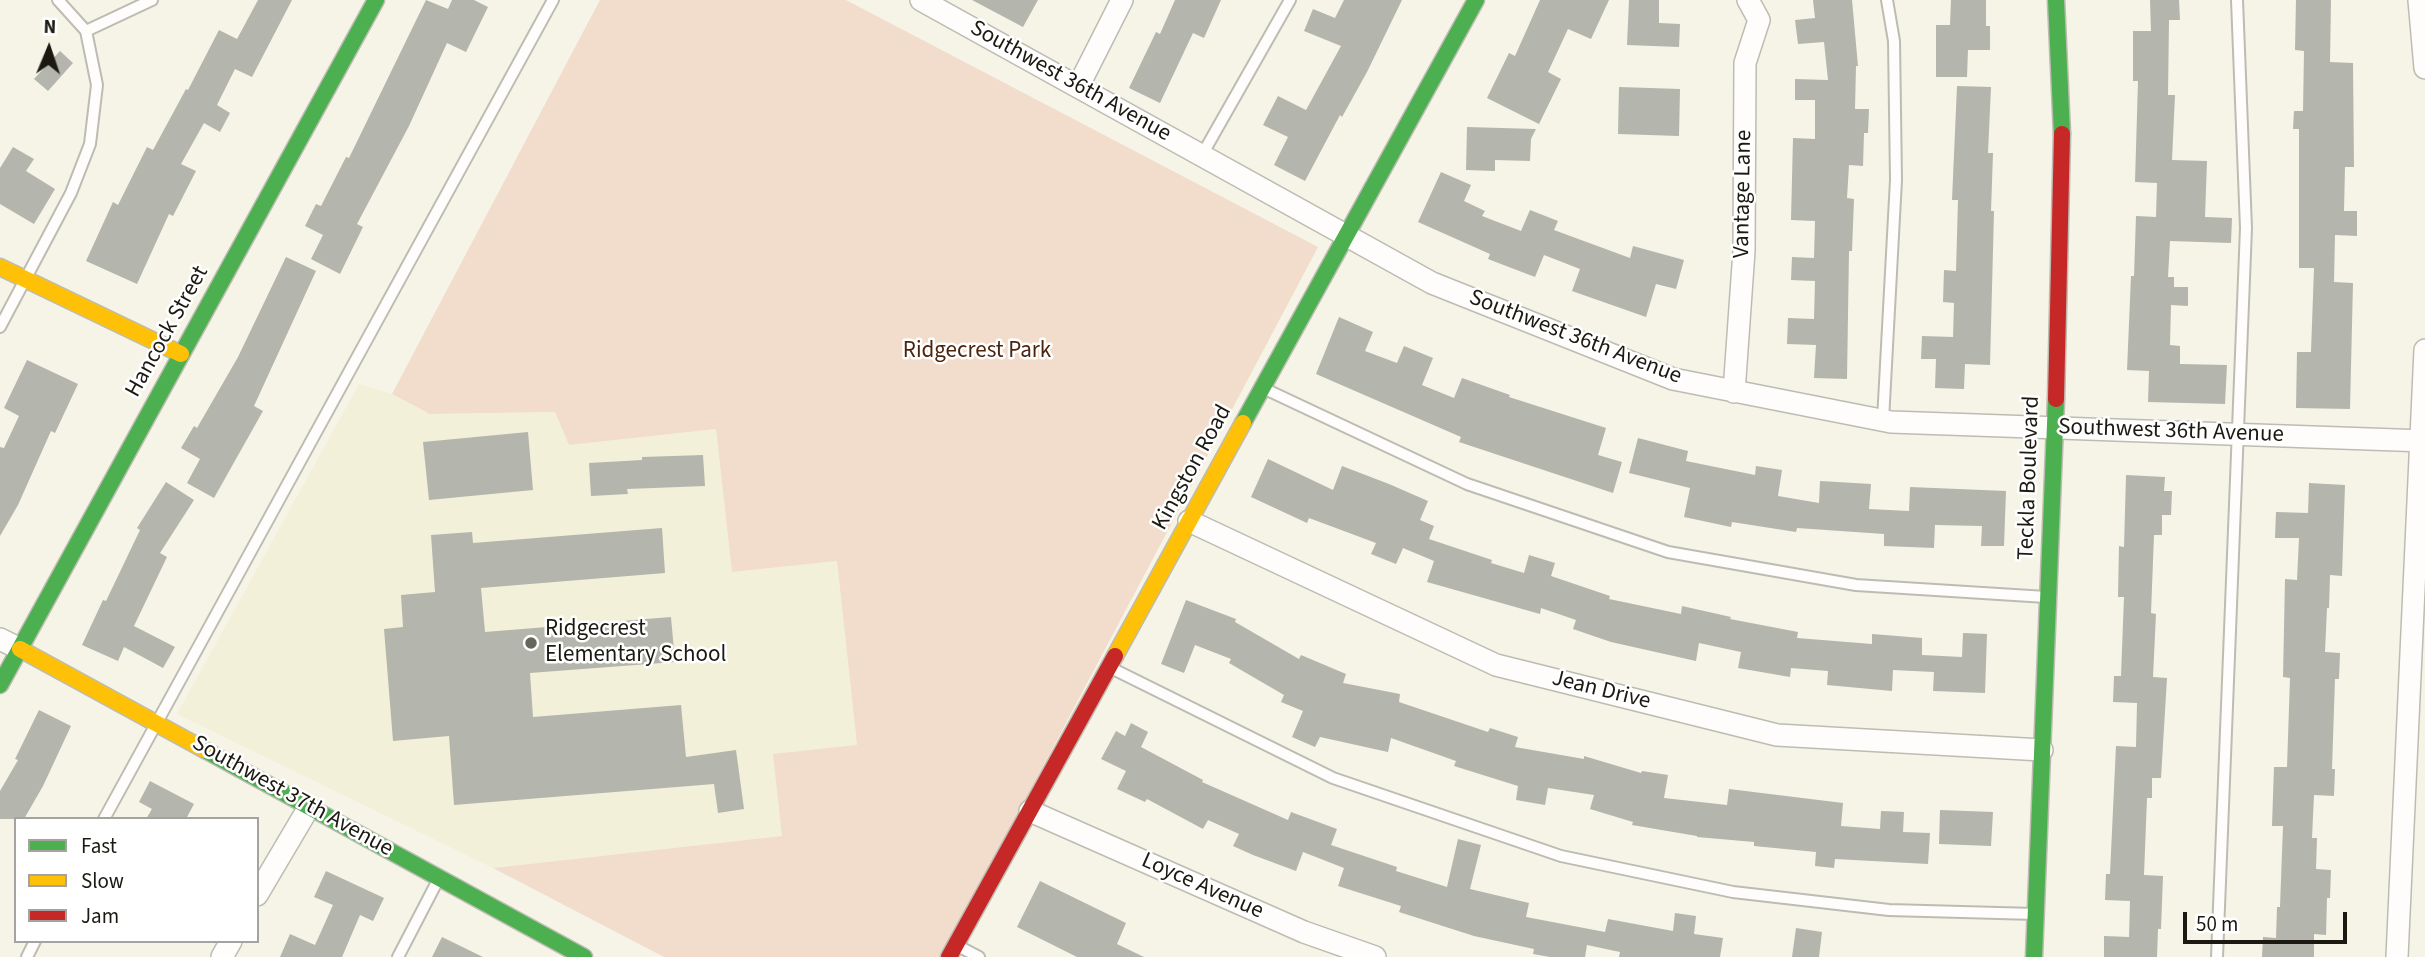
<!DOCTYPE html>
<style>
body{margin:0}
#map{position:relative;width:2425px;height:957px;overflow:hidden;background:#f5f4e7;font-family:"Source Sans 3",sans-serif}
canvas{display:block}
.legend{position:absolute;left:14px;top:817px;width:245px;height:126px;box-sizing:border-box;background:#fff;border:2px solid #a4a3a0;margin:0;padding:9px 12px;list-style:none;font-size:21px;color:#1b1911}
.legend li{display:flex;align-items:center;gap:14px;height:35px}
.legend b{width:35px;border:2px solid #a4a3a0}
.north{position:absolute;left:14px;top:14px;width:70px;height:70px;-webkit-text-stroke:5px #fff;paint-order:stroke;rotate:2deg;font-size:19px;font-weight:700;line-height:28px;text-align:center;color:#1b1911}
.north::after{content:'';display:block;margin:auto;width:24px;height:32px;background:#1b1911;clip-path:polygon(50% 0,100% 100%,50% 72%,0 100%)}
.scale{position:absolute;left:2183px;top:912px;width:164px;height:32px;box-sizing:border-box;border:4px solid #1b1911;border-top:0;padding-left:9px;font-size:21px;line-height:24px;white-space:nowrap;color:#1b1911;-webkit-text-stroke:5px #fff;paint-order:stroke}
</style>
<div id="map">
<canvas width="2425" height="957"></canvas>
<ul class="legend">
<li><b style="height:9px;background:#4caf50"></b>Fast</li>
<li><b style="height:9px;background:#ffc107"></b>Slow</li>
<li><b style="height:9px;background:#c62828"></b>Jam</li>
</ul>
<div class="north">N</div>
<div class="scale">50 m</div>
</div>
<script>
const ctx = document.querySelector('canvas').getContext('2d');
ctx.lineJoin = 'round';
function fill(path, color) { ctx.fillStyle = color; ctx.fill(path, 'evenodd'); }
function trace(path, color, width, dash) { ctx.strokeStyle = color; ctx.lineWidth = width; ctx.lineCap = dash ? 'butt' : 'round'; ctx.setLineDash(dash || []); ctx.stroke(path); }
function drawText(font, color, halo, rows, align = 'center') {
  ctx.font = font + ' "Source Sans 3",sans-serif'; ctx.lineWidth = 5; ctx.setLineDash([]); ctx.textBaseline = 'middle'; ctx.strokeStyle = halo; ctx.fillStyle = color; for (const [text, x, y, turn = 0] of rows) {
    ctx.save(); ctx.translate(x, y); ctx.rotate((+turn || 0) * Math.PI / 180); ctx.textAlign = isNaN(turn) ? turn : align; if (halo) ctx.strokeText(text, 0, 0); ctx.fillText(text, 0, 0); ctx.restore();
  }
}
const built = new Path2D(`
 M 359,384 L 392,394 L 430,414 L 555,412 L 569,445 L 716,429 L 732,572 L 837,561 L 857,745 L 782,836 L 493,868 L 177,714 Z`);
const green = new Path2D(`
 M 600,0 L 846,0 L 1318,247 L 942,957 L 664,957 L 493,868 L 782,836 L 773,754 L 857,745 L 837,561 L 732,572 L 716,429 L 569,445 L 555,412 L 430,414 L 392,394 Z`);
const building = new Path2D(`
 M 258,0 L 292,0 L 252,77 L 235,69 L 217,105 L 230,113 L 220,132 L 204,123 L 181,164 L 196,171 L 173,216 L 169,214 L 137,284 L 86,261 L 113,202 L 118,205 L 147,147 L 153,150 L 186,89 L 188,90 L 219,30 L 237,39 Z
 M 426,0 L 448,9 L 452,0 L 474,0 L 488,7 L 466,52 L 447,43 L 409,126 L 357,224 L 363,227 L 340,274 L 311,259 L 323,235 L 305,226 L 316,204 L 321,206 L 346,157 L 349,158 Z
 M 972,0 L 1038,0 L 1023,27 Z
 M 1175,0 L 1221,0 L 1204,38 L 1193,33 L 1160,103 L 1129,88 L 1156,32 L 1160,34 Z
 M 1344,0 L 1402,0 L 1367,72 L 1342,117 L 1340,115 L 1305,181 L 1274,165 L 1288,137 L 1263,125 L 1278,96 L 1306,110 L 1341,46 L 1304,31 L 1313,9 L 1335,18 Z
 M 1540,0 L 1609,0 L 1591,39 L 1568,29 L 1548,72 L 1561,79 L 1539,124 L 1487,98 L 1509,53 L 1515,56 Z
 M 1629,0 L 1659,0 L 1659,23 L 1680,24 L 1679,47 L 1627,45 Z
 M 1813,0 L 1852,0 L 1858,66 L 1856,66 L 1855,109 L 1869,109 L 1868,133 L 1864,133 L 1863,166 L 1849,165 L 1847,198 L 1854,199 L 1852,251 L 1849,251 L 1847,379 L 1814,378 L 1816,345 L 1787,344 L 1788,318 L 1814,319 L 1815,281 L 1791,280 L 1792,257 L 1814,258 L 1815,221 L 1791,220 L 1793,138 L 1815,139 L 1815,100 L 1795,100 L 1795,79 L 1828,80 L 1824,42 L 1798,44 L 1795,20 L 1815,18 Z
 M 1951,0 L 1986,0 L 1986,26 L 1990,26 L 1990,50 L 1968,50 L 1967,77 L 1936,77 L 1936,25 L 1950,25 Z
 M 2150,0 L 2179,0 L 2180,20 L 2169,20 L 2168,95 L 2175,95 L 2172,160 L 2207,161 L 2205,217 L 2232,218 L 2231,243 L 2170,241 L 2168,277 L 2174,277 L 2174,287 L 2188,287 L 2188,306 L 2171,305 L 2170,345 L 2180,346 L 2180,364 L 2227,365 L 2225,404 L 2148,402 L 2149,371 L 2127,370 L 2131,276 L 2134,276 L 2136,216 L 2156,217 L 2157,183 L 2135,182 L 2138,81 L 2133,81 L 2133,31 L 2151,31 Z
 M 2296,0 L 2331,0 L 2330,62 L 2353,63 L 2354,167 L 2345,167 L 2344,211 L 2357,211 L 2357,236 L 2335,235 L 2334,282 L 2353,283 L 2350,409 L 2296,408 L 2297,352 L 2311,352 L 2314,268 L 2299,268 L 2299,129 L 2293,129 L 2294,111 L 2303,111 L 2304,51 L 2295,50 Z
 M 60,51 L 73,63 L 48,91 L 34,79 Z
 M 1957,86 L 1991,87 L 1988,153 L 1993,153 L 1991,211 L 1994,211 L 1990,365 L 1965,364 L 1964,389 L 1935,388 L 1936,359 L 1921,359 L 1922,336 L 1953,337 L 1954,303 L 1943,302 L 1944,270 L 1956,271 L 1958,200 L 1952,200 Z
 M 1619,87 L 1680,89 L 1679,136 L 1618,134 Z
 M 1467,127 L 1536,129 L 1531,139 L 1530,161 L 1495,160 L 1495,171 L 1466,170 Z
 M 13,147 L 34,159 L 26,171 L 55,189 L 34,224 L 0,204 L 0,168 Z
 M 1441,172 L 1471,185 L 1464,201 L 1485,211 L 1482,216 L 1521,231 L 1530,210 L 1558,221 L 1554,230 L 1630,258 L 1633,246 L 1684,260 L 1676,289 L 1656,284 L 1646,317 L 1572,291 L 1580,269 L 1544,255 L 1535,277 L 1488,259 L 1490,254 L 1418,222 Z
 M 286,257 L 316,271 L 254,406 L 263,411 L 214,498 L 187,483 L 200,459 L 181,448 L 194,426 L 197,428 L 238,357 Z
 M 1339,317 L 1373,332 L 1365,351 L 1397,363 L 1404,346 L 1433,358 L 1422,385 L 1454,398 L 1462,378 L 1510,395 L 1509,397 L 1606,428 L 1598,455 L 1622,462 L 1613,493 L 1459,442 L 1461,437 L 1316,374 Z
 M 27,360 L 78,384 L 55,433 L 51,431 L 18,505 L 0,536 L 0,447 L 4,448 L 19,416 L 4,408 Z
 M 528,432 L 533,490 L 429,500 L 423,442 Z
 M 1638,438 L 1688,451 L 1686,461 L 1755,475 L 1756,466 L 1782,470 L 1778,496 L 1819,503 L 1820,481 L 1871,484 L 1869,509 L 1909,511 L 1910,487 L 2006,491 L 2004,546 L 1981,546 L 1982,526 L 1935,525 L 1934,548 L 1884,546 L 1884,534 L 1797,528 L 1796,532 L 1732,522 L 1731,527 L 1684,517 L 1690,488 L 1629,473 Z
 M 703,455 L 705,486 L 627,489 L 628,494 L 591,496 L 589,463 L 642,460 L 642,457 Z
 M 1268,459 L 1333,490 L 1342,466 L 1389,484 L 1428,501 L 1420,520 L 1434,526 L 1429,539 L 1492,560 L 1491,563 L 1524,573 L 1529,555 L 1555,563 L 1551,576 L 1610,596 L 1609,599 L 1681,614 L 1682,606 L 1731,617 L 1730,619 L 1798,632 L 1797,638 L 1872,644 L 1872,634 L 1922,638 L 1922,655 L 1962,657 L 1963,633 L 1987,634 L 1985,693 L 1933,691 L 1934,672 L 1893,670 L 1892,691 L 1827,685 L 1828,671 L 1791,668 L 1790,677 L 1738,668 L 1741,652 L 1699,643 L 1696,661 L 1611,642 L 1573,629 L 1576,620 L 1541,608 L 1540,614 L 1427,582 L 1434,561 L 1403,548 L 1396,564 L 1371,554 L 1376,543 L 1309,518 L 1307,523 L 1251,497 Z
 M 2126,475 L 2165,477 L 2164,491 L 2172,491 L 2171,515 L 2162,515 L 2162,535 L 2154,535 L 2151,613 L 2156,614 L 2153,677 L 2167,678 L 2161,778 L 2152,778 L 2152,798 L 2147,798 L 2144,875 L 2163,876 L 2161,929 L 2158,929 L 2157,957 L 2104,957 L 2104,936 L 2129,937 L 2130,901 L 2105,900 L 2106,874 L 2110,874 L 2116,746 L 2136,747 L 2137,703 L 2113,702 L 2114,676 L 2121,676 L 2124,597 L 2118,597 L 2119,546 L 2124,547 Z
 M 166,482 L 194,500 L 160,553 L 167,557 L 134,626 L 175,647 L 163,668 L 124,647 L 118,661 L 82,645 L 103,600 L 106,601 L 140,530 L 137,528 Z
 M 2309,483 L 2345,485 L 2342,576 L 2330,575 L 2329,608 L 2327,608 L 2325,652 L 2340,653 L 2339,679 L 2335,679 L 2332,769 L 2335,769 L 2334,796 L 2314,795 L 2312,838 L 2317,838 L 2316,869 L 2331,870 L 2330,898 L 2327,898 L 2326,935 L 2314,934 L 2314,957 L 2262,957 L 2263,937 L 2276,938 L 2277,907 L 2280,907 L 2283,826 L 2272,826 L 2274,767 L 2287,767 L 2290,678 L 2283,677 L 2285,579 L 2297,580 L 2299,538 L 2275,538 L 2276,512 L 2308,513 Z
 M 662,528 L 665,573 L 481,588 L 485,632 L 671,617 L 675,662 L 530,673 L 533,717 L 681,705 L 686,757 L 736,750 L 744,809 L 718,813 L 714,784 L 454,805 L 449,736 L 393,741 L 384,629 L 403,627 L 401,595 L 435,592 L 431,535 L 472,532 L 473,543 Z
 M 1186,600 L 1236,619 L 1235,622 L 1299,659 L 1301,655 L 1346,674 L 1343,683 L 1400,694 L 1399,702 L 1488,732 L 1490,728 L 1518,737 L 1515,747 L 1584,759 L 1584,756 L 1641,773 L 1642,771 L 1668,775 L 1664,798 L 1727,805 L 1729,789 L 1843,803 L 1841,826 L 1880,829 L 1881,811 L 1904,812 L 1903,832 L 1930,833 L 1928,864 L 1835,859 L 1834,868 L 1815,866 L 1816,852 L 1754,846 L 1754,842 L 1697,837 L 1697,836 L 1632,825 L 1633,822 L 1590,809 L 1594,795 L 1548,788 L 1545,805 L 1516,800 L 1518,786 L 1454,766 L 1456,761 L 1391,738 L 1388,752 L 1320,737 L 1315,747 L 1292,737 L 1303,711 L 1281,702 L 1284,695 L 1229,663 L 1231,659 L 1195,645 L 1184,673 L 1161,664 Z
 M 39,710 L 71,726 L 43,786 L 24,819 L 0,819 L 0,791 L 18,760 L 15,759 Z
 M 1131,723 L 1148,732 L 1141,747 L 1203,780 L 1202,782 L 1288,820 L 1291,812 L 1337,829 L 1331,845 L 1397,867 L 1396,871 L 1447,887 L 1458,839 L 1481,845 L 1470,889 L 1529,903 L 1526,917 L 1605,932 L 1608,919 L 1673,931 L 1675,913 L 1696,916 L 1694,934 L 1723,938 L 1720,957 L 1619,957 L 1620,952 L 1587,945 L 1585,957 L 1550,957 L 1533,954 L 1534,949 L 1474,936 L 1399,912 L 1401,906 L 1338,886 L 1344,868 L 1303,852 L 1296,871 L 1253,855 L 1233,846 L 1239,834 L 1208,820 L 1203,829 L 1147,799 L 1145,802 L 1117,789 L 1126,771 L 1101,759 L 1116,731 L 1125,736 Z
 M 150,781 L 194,804 L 186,819 L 146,819 L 152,809 L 139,802 Z
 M 1940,810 L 1993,812 L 1991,846 L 1939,844 Z
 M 326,871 L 384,898 L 373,921 L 360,915 L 342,957 L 280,957 L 290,934 L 315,945 L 333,905 L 314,897 Z
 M 1040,881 L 1126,923 L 1117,944 L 1144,957 L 1077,957 L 1017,927 Z
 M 1796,928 L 1822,932 L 1819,957 L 1792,957 Z
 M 442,937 L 483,957 L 432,957 Z`);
const lane = new Path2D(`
 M 86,31 L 152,0
 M 1202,155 L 1290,0
 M 0,327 L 71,193 L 90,144 L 97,85 L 86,31 L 58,0
 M 1265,389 L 1467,484 L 1668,552 L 1856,585 L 2046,597
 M 1883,420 L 1896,180 L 1894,41 L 1887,0
 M 1111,668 L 1333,778 L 1561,856 L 1733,892 L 1889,910 L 2035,914
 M 104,819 L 553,0
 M 958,946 L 979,957
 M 27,957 L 35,941
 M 398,957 L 438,880
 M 2217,957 L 2246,228 L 2237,0`);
const street = new Path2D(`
 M 921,0 L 1432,283 L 1673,379 L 1891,422 L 2425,441
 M 2419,0 L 2425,68
 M 1078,87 L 1122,0
 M 1734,392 L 1744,251 L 1745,63 L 1759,20 L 1748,0
 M 1189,521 L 1496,665 L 1777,735 L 2042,750
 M 0,639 L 20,649
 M 1030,811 L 1304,932 L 1375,957
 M 257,895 L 309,807
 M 222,957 L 231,941
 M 2397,957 L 2425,350`);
const fast = new Path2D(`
 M 2056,0 L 2062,134
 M 1243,423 L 1476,0
 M 0,685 L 376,0
 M 205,750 L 584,957
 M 2034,957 L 2056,399`);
const slow = new Path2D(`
 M 0,267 L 181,354
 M 20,649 L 205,750
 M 1115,656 L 1243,423`);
const jam = new Path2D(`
 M 2056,399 L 2062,134
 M 949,957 L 1115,656`);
const markers = [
 [531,643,7,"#67665c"]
];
const streetNames = [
 ["Southwest 36th Avenue",1070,82,29],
 ["Vantage Lane",1744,194,-89],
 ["Hancock Street",168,332,-61],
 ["Southwest 36th Avenue",1575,338,21],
 ["Southwest 36th Avenue",2171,432,2],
 ["Kingston Road",1193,468,-61],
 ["Teckla Boulevard",2030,478,-88],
 ["Jean Drive",1601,691,14],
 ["Southwest 37th Avenue",292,797,29],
 ["Loyce Avenue",1202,887,24]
];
const parkNames = [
 ["Ridgecrest Park",977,352]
];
const poiNames = [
 ["Ridgecrest",545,630],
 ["Elementary School",545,656]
];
fill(built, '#f3f0d9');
fill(green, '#f2dccc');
fill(building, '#b4b5ac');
trace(lane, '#bdbcb2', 14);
trace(street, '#bdbcb2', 24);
trace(fast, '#bdbcb2', 19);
trace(slow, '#bdbcb2', 19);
trace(jam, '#bdbcb2', 19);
trace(lane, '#fefdfb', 10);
trace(street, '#fefdfb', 21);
trace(fast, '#4caf50', 16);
trace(slow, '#ffc107', 16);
trace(jam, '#c62828', 16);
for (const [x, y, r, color] of markers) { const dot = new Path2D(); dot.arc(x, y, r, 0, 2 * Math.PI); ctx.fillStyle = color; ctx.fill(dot); trace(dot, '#fff', 2.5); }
drawText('23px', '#1b1911', '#fff', streetNames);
drawText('23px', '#4b240d', '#fff', parkNames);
drawText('23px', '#1b1911', '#fff', poiNames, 'left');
</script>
